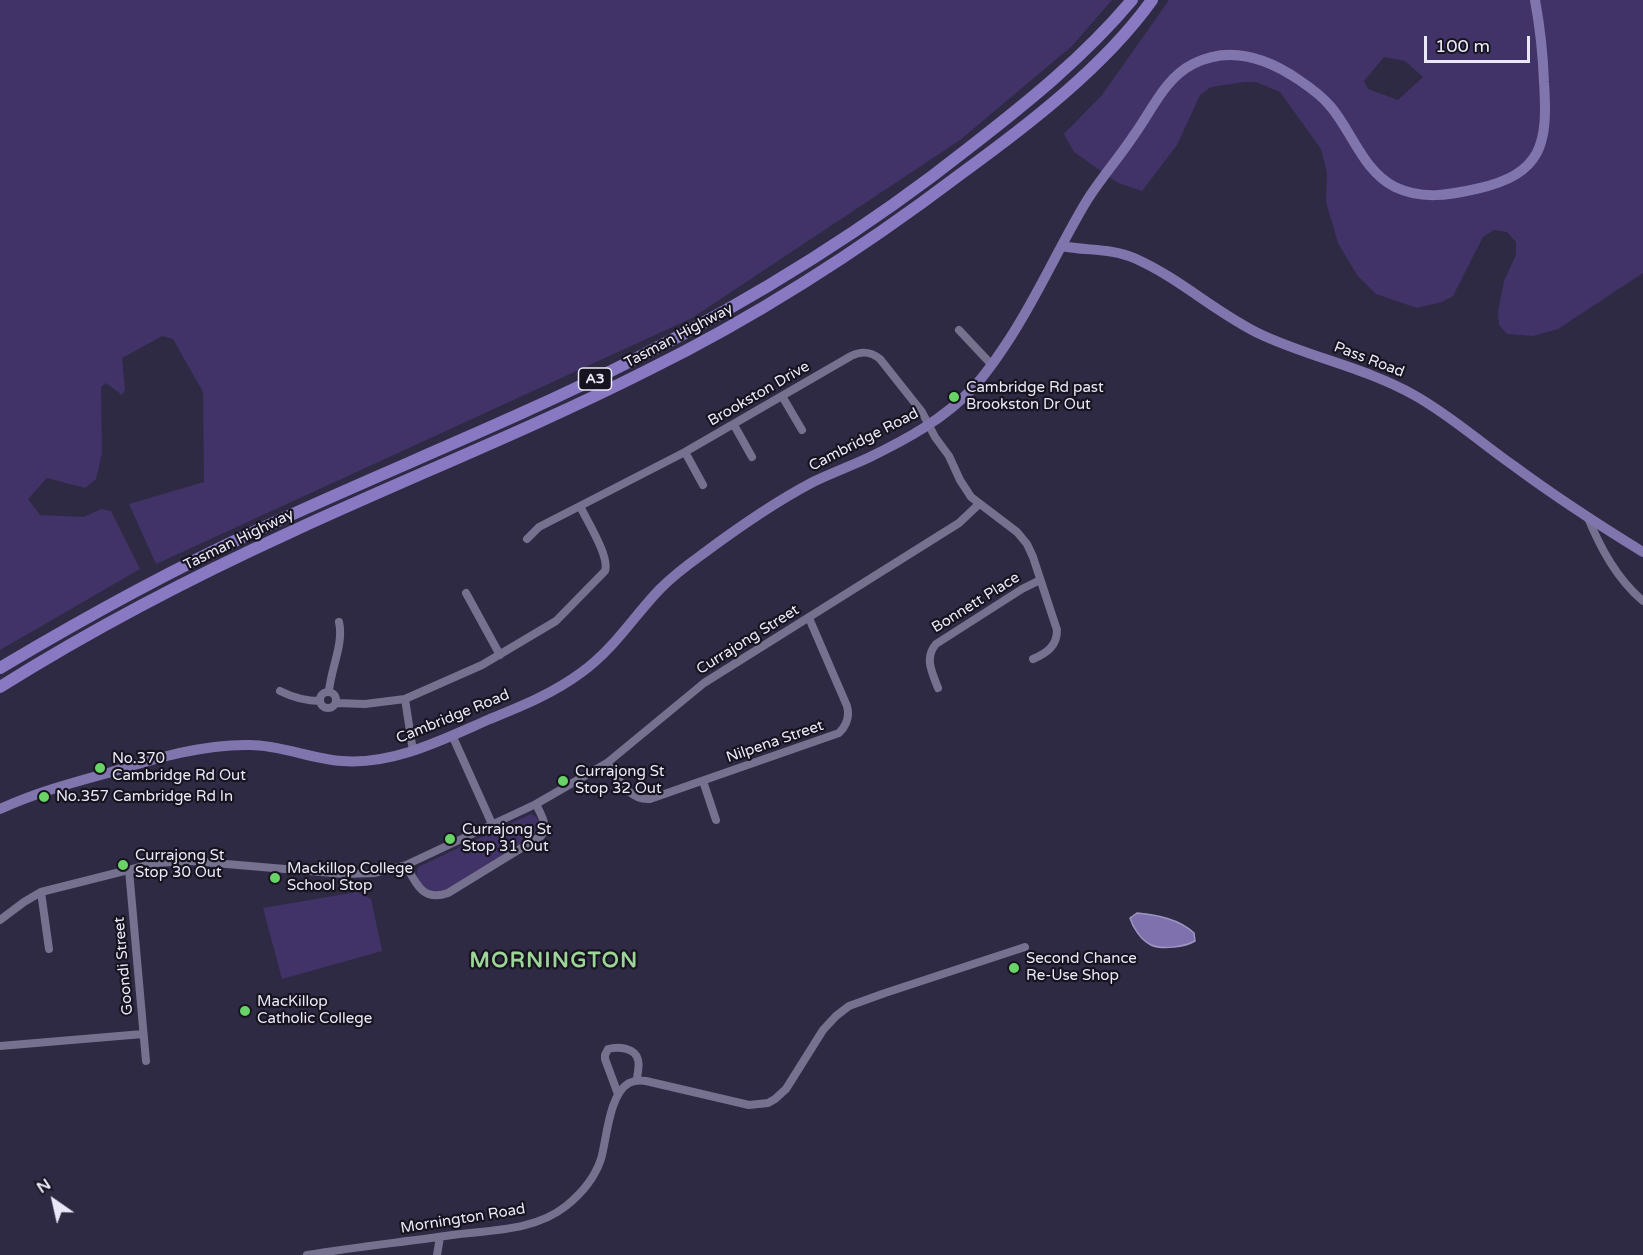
<!DOCTYPE html>
<style>
body{margin:0}
#map{position:relative;width:1643px;height:1255px;overflow:hidden;background:#2f2a43;font-family:"Varela Round",sans-serif}
canvas{display:block}
.north{position:absolute;left:24px;top:1171px;width:60px;height:60px;-webkit-text-stroke:4px #171420;paint-order:stroke;rotate:326deg;font-size:16px;font-weight:700;line-height:24px;text-align:center;color:#ebe8f9}
.north::after{content:'';display:block;margin:auto;width:21px;height:27px;background:#ebe8f9;clip-path:polygon(50% 0,100% 100%,50% 72%,0 100%)}
.scale{position:absolute;left:1424px;top:36px;width:106px;height:27px;box-sizing:border-box;border:3px solid #ebe8f9;border-top:0;padding-left:8px;font-size:18px;line-height:21px;white-space:nowrap;color:#ebe8f9;-webkit-text-stroke:4px #171420;paint-order:stroke}
</style>
<div id="map">
<canvas width="1643" height="1255"></canvas>
<div class="north">N</div>
<div class="scale">100 m</div>
</div>
<script>
const ctx = document.querySelector('canvas').getContext('2d');
ctx.lineJoin = 'round';
function fill(path, color) { ctx.fillStyle = color; ctx.fill(path, 'evenodd'); }
function trace(path, color, width, dash) { ctx.strokeStyle = color; ctx.lineWidth = width; ctx.lineCap = dash ? 'butt' : 'round'; ctx.setLineDash(dash || []); ctx.stroke(path); }
function drawText(font, color, halo, rows, align = 'center') {
  ctx.font = font + ' "Varela Round",sans-serif'; ctx.lineWidth = 4.5; ctx.setLineDash([]); ctx.textBaseline = 'middle'; ctx.strokeStyle = halo; ctx.fillStyle = color; for (const [text, x, y, turn = 0] of rows) {
    ctx.save(); ctx.translate(x, y); ctx.rotate((+turn || 0) * Math.PI / 180); ctx.textAlign = isNaN(turn) ? turn : align; if (halo) ctx.strokeText(text, 0, 0); ctx.fillText(text, 0, 0); ctx.restore();
  }
}
const green = new Path2D(`
 M 0,0 L 1112,0 L 1072,46 L 960,140 L 692,318 L 156,564 L 129,504 L 204,482 L 203,392 L 173,339 L 162,336 L 122,358 L 125,390 L 122,395 L 106,383 L 101,387 L 102,453 L 96,479 L 85,488 L 47,478 L 28,499 L 40,515 L 84,517 L 101,509 L 111,511 L 140,569 L 0,650 Z
 M 1169,0 L 1643,0 L 1643,273 L 1558,329 L 1533,336 L 1507,334 L 1499,325 L 1498,312 L 1504,281 L 1516,255 L 1516,242 L 1507,232 L 1494,230 L 1483,237 L 1453,296 L 1442,302 L 1417,308 L 1376,294 L 1357,275 L 1338,243 L 1326,202 L 1327,173 L 1321,149 L 1280,92 L 1256,82 L 1244,82 L 1211,87 L 1200,95 L 1177,145 L 1142,191 L 1118,183 L 1074,152 L 1064,134 L 1102,95 ZM 1384,57 L 1405,61 L 1423,77 L 1398,100 L 1368,89 L 1364,81 Z
 M 531,814 C 539,817 541,824 540,832 L 447,889 C 432,896 412,885 418,867 Z
 M 357,892 L 371,899 L 382,951 L 282,979 L 263,908 Z`);
const water = new Path2D(`
 M 1137,913 C 1157,915 1179,919 1194,933 L 1195,941 C 1185,947 1162,950 1151,945 C 1141,940 1133,928 1130,918 Z`);
const minor = new Path2D(`
 M 959,330 L 991,364
 M 782,396 L 802,430
 M 734,425 L 752,457
 M 685,452 L 703,485
 M 580,506 L 685,452 L 851,356 C 861,351 870,351 880,359 L 922,412 L 935,437 L 949,456 L 960,480 L 971,497 L 1017,532 L 1027,544 L 1033,557 L 1057,630 C 1057,646 1047,653 1033,659
 M 1588,518 C 1601,549 1617,579 1643,601
 M 466,593 L 500,655
 M 938,688 C 932,672 924,658 936,644 L 1022,589 L 1040,580
 M 280,691 C 292,697 306,701 320,701
 M 329,691 C 331,668 344,644 339,622
 M320 700a8 8 0 1 1 16 0a8 8 0 1 1-16 0Z
 M 405,699 L 413,751
 M 336,703 L 365,704 L 405,699 L 482,665 L 556,621 L 605,571 C 610,557 587,521 580,506 L 539,527 L 527,539
 M 452,735 L 492,824
 M 607,763 C 618,778 629,801 650,799 L 839,733 C 847,725 850,717 847,706 L 809,618
 M 703,781 L 716,820
 M 406,865 C 416,884 423,902 448,893 L 541,836 C 549,826 541,815 536,804
 M 129,870 L 146,1061
 M 41,892 L 49,949
 M 0,920 L 24,902 L 41,892 L 156,863 L 191,861 L 344,874 L 375,873 L 406,865 L 536,804 L 607,763 L 704,683 L 959,523 L 978,505
 M 0,1046 L 143,1034
 M 618,1094 L 605,1059 L 605,1055 L 608,1049 C 618,1046 636,1048 638,1060 C 640,1066 637,1074 637,1080
 M 307,1255 C 355,1247 404,1242 452,1235 C 490,1230 535,1231 566,1206 C 581,1194 595,1177 601,1159 C 607,1138 609,1094 629,1083 C 635,1080 640,1080 646,1081 L 749,1105 L 768,1103 L 775,1099 L 786,1089 L 823,1030 L 836,1016 L 849,1006 L 885,993 L 1025,947
 M 437,1255 L 440,1237`);
const major = new Path2D(`
 M 1062,246 C 1086,251 1111,248 1134,258 C 1180,278 1217,314 1262,335 C 1312,358 1366,368 1414,395 C 1450,415 1481,443 1514,466 C 1556,497 1599,525 1643,552
 M 0,809 C 35,793 71,783 108,773 C 154,759 202,744 250,745 C 281,745 311,759 342,761 C 394,765 444,739 490,719 C 522,706 554,693 582,672 C 614,649 633,617 660,589 C 672,577 686,566 700,556 C 736,529 773,503 813,482 C 831,473 851,466 870,457 C 907,439 944,419 973,388 C 986,374 999,355 1010,338 C 1038,295 1059,247 1086,202 C 1100,179 1119,158 1134,135 C 1152,110 1165,78 1193,64 C 1230,45 1267,58 1299,80 C 1311,88 1322,96 1331,107 C 1352,132 1364,172 1395,187 C 1422,200 1449,195 1476,189 C 1543,174 1548,144 1544,82 C 1543,55 1540,27 1535,0`);
const highway = new Path2D(`
 M 0,668 C 84,618 169,571 258,530 C 382,472 511,422 633,360 C 750,301 868,228 970,147 C 1028,102 1085,56 1132,0
 M 0,687 C 94,628 192,577 293,531 C 410,477 531,429 646,371 C 758,316 863,248 962,173 C 1028,125 1105,66 1152,0`);
const markers = [
 [954,397,6,"#68d465"],
 [100,768,6,"#68d465"],
 [563,781,6,"#68d465"],
 [44,797,6,"#68d465"],
 [450,839,6,"#68d465"],
 [123,865,6,"#68d465"],
 [275,878,6,"#68d465"],
 [1014,968,6,"#68d465"],
 [245,1011,6,"#68d465"]
];
const shields = [
 [595,379,33]
];
const shieldNames = [
 ["A3",595,379]
];
const streetNames = [
 ["Tasman Highway",679,336,-28],
 ["Pass Road",1369,360,21],
 ["Brookston Drive",759,394,-30],
 ["Cambridge Road",864,440,-27],
 ["Tasman Highway",239,540,-26],
 ["Bonnett Place",976,603,-32],
 ["Currajong Street",748,640,-32],
 ["Cambridge Road",453,717,-22],
 ["Nilpena Street",775,742,-19],
 ["Goondi Street",124,966,-95],
 ["Mornington Road",463,1219,-9]
];
const poiNames = [
 ["Cambridge Rd past",966,388],
 ["Brookston Dr Out",966,405],
 ["No.370",112,759],
 ["Cambridge Rd Out",112,776],
 ["Currajong St",575,772],
 ["Stop 32 Out",575,789],
 ["No.357 Cambridge Rd In",56,797],
 ["Currajong St",462,830],
 ["Stop 31 Out",462,847],
 ["Currajong St",135,856],
 ["Stop 30 Out",135,873],
 ["Mackillop College",287,869],
 ["School Stop",287,886],
 ["Second Chance",1026,959],
 ["Re-Use Shop",1026,976],
 ["MacKillop",257,1002],
 ["Catholic College",257,1019]
];
const districtNames = [
 ["MORNINGTON",554,961]
];
fill(green, '#413368');
fill(water, '#7e71ad');
trace(water, '#9f95c4', 1.5);
trace(minor, '#76718e', 8);
trace(major, '#8175ad', 10);
trace(highway, '#8978c2', 12);
for (const [x, y, r, color] of markers) { const dot = new Path2D(); dot.arc(x, y, r, 0, 2 * Math.PI); ctx.fillStyle = color; ctx.fill(dot); trace(dot, '#171420', 2); }
for (const [x, y, w] of shields) { const box = new Path2D(); box.roundRect(x - w / 2, y - 11, w, 22, 4.5); ctx.fillStyle = '#171420'; ctx.fill(box); trace(box, '#ebe8f9', 1.5); }
drawText('bold 14px', '#ebe8f9', null, shieldNames);
drawText('15px', '#ebe8f9', '#171420', streetNames);
drawText('15px', '#ebe8f9', '#171420', poiNames, 'left');
ctx.letterSpacing = '1.5px';
drawText('bold 21px', '#9dd599', '#171420', districtNames);
ctx.letterSpacing = '0px';
</script>
